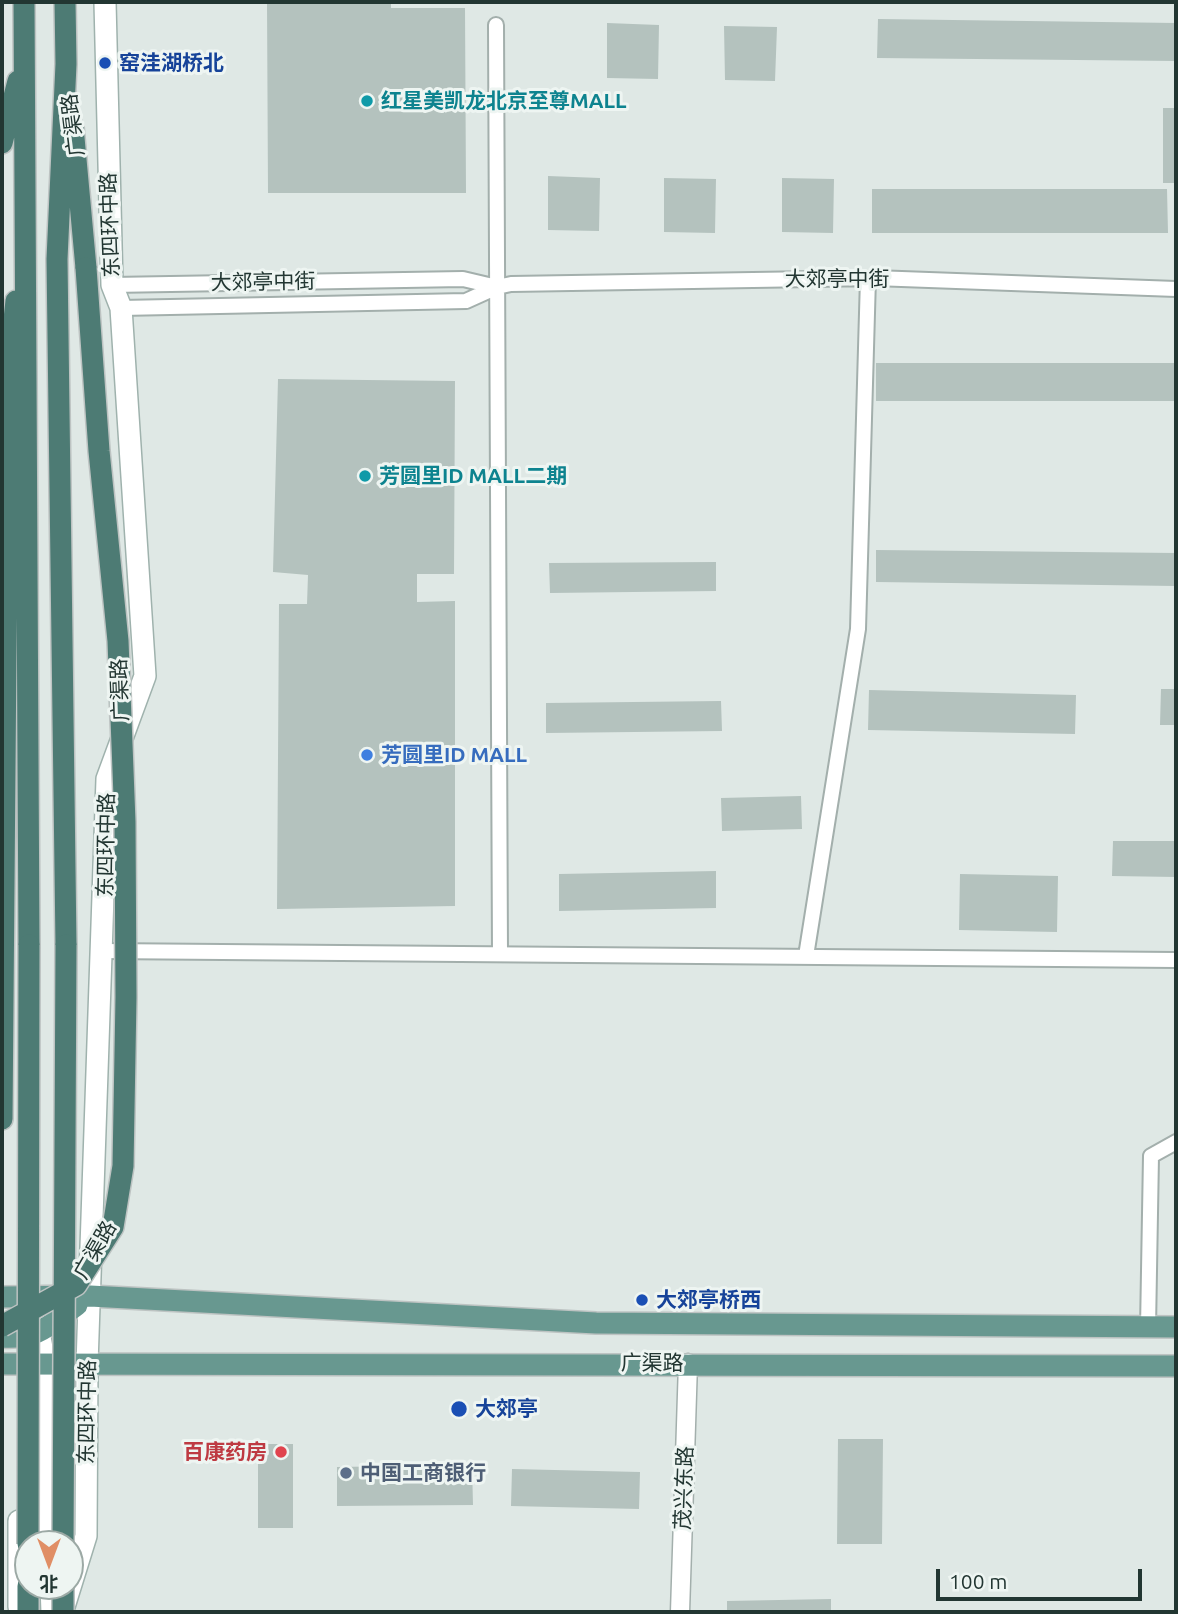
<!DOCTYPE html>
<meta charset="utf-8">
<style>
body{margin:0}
#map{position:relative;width:1178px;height:1614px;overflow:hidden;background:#dfe8e5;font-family:Ubuntu,"Noto Sans SC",sans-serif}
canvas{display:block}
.frame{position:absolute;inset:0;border:4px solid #223632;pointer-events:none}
.north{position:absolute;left:14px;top:1530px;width:70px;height:70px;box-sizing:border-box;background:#eef5f2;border:2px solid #9ca9a5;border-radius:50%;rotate:180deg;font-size:19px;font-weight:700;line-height:28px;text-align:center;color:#223632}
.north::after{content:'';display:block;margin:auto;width:24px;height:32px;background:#e08e65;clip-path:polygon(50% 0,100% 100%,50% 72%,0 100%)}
.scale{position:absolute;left:936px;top:1569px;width:206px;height:32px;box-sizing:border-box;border:4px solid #223632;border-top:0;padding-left:9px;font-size:21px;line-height:24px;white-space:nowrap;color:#223632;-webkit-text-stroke:5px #eef5f2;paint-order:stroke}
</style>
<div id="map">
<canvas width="1178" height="1614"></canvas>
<div class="frame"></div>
<div class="north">北</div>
<div class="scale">100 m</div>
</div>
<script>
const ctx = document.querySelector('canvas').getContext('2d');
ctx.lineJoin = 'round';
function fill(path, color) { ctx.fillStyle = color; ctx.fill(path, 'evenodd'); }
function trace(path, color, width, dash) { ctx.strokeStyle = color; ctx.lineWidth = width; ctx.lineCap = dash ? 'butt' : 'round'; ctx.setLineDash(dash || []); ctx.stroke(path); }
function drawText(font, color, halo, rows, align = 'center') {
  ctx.font = font + ' Ubuntu,"Noto Sans SC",sans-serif'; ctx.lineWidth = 6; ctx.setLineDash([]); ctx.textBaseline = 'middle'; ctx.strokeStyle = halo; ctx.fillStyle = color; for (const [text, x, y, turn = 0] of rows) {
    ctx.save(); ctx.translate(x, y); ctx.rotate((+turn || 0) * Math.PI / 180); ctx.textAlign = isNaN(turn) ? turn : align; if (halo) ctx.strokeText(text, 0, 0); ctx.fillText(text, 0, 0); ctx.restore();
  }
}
const building = new Path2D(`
 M 267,2 L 391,2 L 391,8 L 465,8 L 466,193 L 268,193 Z
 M 878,19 L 1176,23 L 1176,61 L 877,58 Z
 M 607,23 L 659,25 L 658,79 L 607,78 Z
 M 724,26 L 777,27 L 775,81 L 725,80 Z
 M 1163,108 L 1176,108 L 1176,183 L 1163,183 Z
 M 548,176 L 600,178 L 599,231 L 548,230 Z
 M 664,178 L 716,179 L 715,233 L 664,232 Z
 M 782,178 L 834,179 L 833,233 L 782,232 Z
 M 872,189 L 1167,189 L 1168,233 L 872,233 Z
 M 876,363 L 1176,363 L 1176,401 L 876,401 Z
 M 278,379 L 455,381 L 454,574 L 417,574 L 417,602 L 455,601 L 455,906 L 277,909 L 279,604 L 307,604 L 308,575 L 273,572 Z
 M 876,550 L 1176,553 L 1176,586 L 876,582 Z
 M 716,562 L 716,591 L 550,593 L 549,563 Z
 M 1161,689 L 1176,689 L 1176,725 L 1160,725 Z
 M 869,690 L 1076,695 L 1075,734 L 868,730 Z
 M 721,701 L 722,731 L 546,733 L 546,703 Z
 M 801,796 L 802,829 L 722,831 L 721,798 Z
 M 1113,841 L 1176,841 L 1176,877 L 1112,876 Z
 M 716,871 L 716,908 L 559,911 L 559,874 Z
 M 960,874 L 1058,876 L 1057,932 L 959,930 Z
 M 838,1439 L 883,1439 L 882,1544 L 837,1544 Z
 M 258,1444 L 293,1444 L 293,1528 L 258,1528 Z
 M 472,1465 L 473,1505 L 337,1506 L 337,1467 Z
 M 512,1469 L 640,1472 L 639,1509 L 511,1506 Z
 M 831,1599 L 831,1612 L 727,1612 L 727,1601 Z`);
const minor = new Path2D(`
 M 496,25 L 500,954
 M 112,285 L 463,279 L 497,287 L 466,301 L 121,308
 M 497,287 L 511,284 L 874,278 L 1176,289
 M 103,951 L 1176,960
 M 806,956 L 858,629 L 868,278
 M 1148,1328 L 1151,1156 L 1176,1142`);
const tertiary = new Path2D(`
 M 680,1612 L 688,1363`);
const secondary = new Path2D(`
 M 36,1316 L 45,1364 L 47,1544
 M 51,1586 L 52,1612
 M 19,1607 L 19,1521
 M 63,1610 L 86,1536 L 87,1364 L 107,779 L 145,676 L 121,308 L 112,285 L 105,2`);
const primary = new Path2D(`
 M 2,1297 L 90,1296 L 596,1323 L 1176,1327
 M 2,1337 C 39,1339 48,1326 77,1305
 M 2,1364 L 1176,1366`);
const trunk = new Path2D(`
 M 24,2 L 29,945
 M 65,2 L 66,64 L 57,259 L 66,945
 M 73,127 L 86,268
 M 2,143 L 18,81
 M 2,1119 L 7,531 L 11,347 L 16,301
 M 28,1612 L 28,1586`);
const trunkBridge = new Path2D(`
 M 2,1326 L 76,1285 L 113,1227 L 123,1166 L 126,997 L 125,822 L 118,641 L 99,451 L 86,268
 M 28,1544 L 29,945
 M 63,1544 L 66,945
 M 63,1612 L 63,1586`);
const markers = [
 [105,63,7,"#1a4fb4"],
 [367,101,7,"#0f9aa8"],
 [365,476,7,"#0f9aa8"],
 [367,755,7,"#3f7fe0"],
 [642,1300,7,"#1a4fb4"],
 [459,1409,9,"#1a4fb4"],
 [281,1452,7,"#e0444e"],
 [346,1473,7,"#5c6f8a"]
];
const transitNames = [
 ["窑洼湖桥北",119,63],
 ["大郊亭桥西",656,1300],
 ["大郊亭",475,1409]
];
const cultureNames = [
 ["红星美凯龙北京至尊MALL",381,101],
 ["芳圆里ID MALL二期",379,476]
];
const streetNames = [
 ["广渠路",73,125,-97],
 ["东四环中路",110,225,-92],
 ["大郊亭中街",837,279],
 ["大郊亭中街",263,282,-1],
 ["广渠路",120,690,-92],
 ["东四环中路",106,845,-89],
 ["广渠路",95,1250,-60],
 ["广渠路",652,1363],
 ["东四环中路",87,1412,-89],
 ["茂兴东路",684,1488,-88]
];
const shopNames = [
 ["芳圆里ID MALL",381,755]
];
const healthNames = [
 ["百康药房",267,1452]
];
const serviceNames = [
 ["中国工商银行",360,1473]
];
fill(building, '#b4c2be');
trace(minor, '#a3afac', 18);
trace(tertiary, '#a3afac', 21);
trace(secondary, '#9fb2ad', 24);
trace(primary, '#bdc3c2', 24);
trace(trunk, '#bdc3c2', 24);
trace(minor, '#fff', 14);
trace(tertiary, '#fff', 18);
trace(secondary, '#fff', 21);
trace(primary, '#689890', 21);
trace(trunk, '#4d7b74', 21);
trace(trunkBridge, '#bdc3c2', 24, []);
trace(trunkBridge, '#4d7b74', 21);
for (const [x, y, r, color] of markers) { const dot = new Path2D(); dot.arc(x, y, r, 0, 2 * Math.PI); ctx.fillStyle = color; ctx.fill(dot); trace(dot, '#eef5f2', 2.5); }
drawText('bold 21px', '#164399', '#eef5f2', transitNames, 'left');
drawText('bold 21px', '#0d838f', '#eef5f2', cultureNames, 'left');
drawText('21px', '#223632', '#eef5f2', streetNames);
drawText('bold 21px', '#366cbe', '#eef5f2', shopNames, 'left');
drawText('bold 21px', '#be3a42', '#eef5f2', healthNames, 'right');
drawText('bold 21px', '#4e5e75', '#eef5f2', serviceNames, 'left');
</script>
